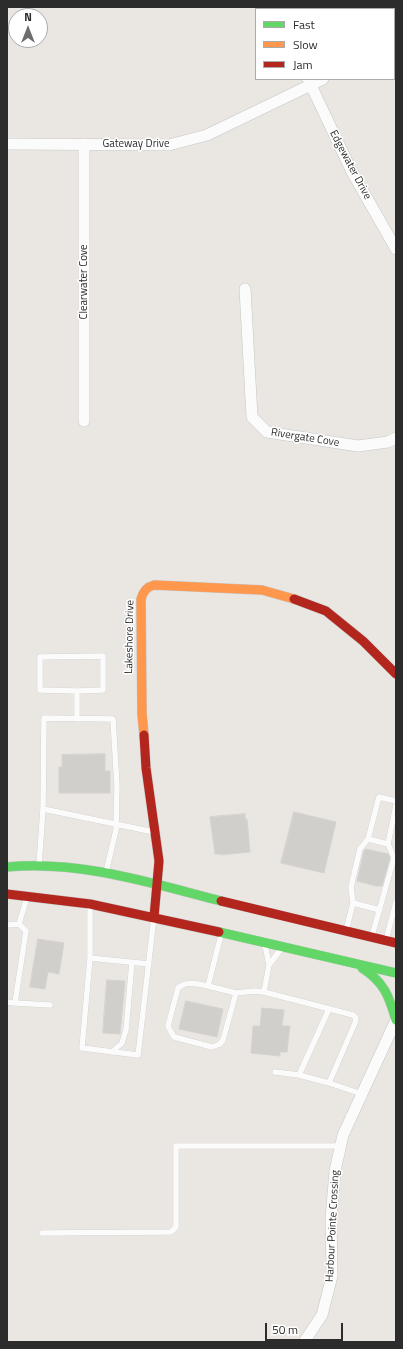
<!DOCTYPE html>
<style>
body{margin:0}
#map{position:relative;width:403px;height:1349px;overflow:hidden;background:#eae7e3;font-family:"Titillium Web",sans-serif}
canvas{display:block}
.frame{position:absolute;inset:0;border:8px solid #2c2c2c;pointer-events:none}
.legend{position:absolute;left:255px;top:8px;width:140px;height:72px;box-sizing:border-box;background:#fff;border:1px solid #ababab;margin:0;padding:5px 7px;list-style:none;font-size:12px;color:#2c2c2c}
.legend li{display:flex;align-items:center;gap:8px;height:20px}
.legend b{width:20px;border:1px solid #ababab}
.north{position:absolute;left:8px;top:8px;width:40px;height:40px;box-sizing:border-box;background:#fff;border:1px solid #ababab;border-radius:50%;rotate:0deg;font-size:11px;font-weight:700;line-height:16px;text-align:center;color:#2c2c2c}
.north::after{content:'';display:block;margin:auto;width:14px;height:18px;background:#6e6d6c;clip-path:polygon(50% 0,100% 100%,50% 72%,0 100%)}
.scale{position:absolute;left:265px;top:1323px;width:78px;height:18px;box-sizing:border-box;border:2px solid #2c2c2c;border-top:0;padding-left:5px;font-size:12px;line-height:14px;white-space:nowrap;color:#2c2c2c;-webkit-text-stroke:3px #fff;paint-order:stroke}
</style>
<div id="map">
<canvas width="403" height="1349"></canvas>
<div class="frame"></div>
<ul class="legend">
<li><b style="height:5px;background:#63d668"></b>Fast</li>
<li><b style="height:5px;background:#ff974d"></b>Slow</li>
<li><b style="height:5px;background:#b3261e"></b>Jam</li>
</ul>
<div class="north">N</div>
<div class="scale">50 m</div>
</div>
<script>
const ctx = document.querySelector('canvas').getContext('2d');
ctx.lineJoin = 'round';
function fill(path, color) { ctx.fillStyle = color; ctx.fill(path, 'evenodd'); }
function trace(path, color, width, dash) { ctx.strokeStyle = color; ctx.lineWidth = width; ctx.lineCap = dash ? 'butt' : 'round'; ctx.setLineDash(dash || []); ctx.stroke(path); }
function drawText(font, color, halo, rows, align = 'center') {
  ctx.font = font + ' "Titillium Web",sans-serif'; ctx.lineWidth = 3; ctx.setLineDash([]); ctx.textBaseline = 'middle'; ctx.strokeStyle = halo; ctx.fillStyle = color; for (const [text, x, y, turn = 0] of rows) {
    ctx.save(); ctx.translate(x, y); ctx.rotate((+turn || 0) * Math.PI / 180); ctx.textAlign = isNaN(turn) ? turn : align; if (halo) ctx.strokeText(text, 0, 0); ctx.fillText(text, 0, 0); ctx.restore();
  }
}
const building = new Path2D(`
 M 105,754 L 105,771 L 110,771 L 110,793 L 59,793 L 59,767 L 62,767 L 62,755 Z
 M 294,812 L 336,822 L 324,873 L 281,863 Z
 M 245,814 L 245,819 L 247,819 L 250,852 L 220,855 L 220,854 L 215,854 L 210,817 Z
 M 366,849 L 388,854 L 390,858 L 382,886 L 376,886 L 357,881 L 364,851 Z
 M 38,939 L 64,943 L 59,974 L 48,972 L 45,989 L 30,987 Z
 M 107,980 L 125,981 L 120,1034 L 103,1033 Z
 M 186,1001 L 223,1009 L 217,1037 L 179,1029 Z
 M 262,1008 L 284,1010 L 282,1026 L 290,1026 L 287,1052 L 280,1052 L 280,1056 L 251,1053 L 253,1026 L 260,1026 Z`);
const lane = new Path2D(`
 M 77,691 L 40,690 L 40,657 L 103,656 L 103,690 L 77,691 L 77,719
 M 43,809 L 44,718 L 113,719 L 117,786 L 116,830 L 106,872
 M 368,839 L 388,844
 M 39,865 L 43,809 L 154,832
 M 353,903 L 380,910
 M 90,904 L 90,958 L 82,1048 L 138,1055 L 154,917
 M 19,924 L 27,897
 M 7,925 L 19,924
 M 346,931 L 353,903 L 351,887 L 360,849 L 368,839 L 379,797 L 396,801
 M 372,936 L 394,858 L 388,844 L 396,805
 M 386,940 L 396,902
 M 265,945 L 269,965 L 264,992 L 353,1015 L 356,1018 L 355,1023 L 329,1083 L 362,1094
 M 90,958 L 149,964
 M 269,965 L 281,949
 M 208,986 C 197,984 188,980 178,988 L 168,1026 L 171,1032 L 174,1037 L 212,1047 L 220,1044 L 223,1040 L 236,993 L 208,986 L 221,935
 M 236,993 L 254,991 L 264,992
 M 7,1002 L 15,1003 L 26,931 L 19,924
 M 15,1003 L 50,1005
 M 112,1052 L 122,1043 L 126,1030 L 132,962
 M 275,1072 L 299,1075
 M 329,1083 L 299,1075 L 329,1009
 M 42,1233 L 171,1232 L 176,1227 L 176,1146 L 341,1146`);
const street = new Path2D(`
 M 284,7 L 284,9
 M 394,40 L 396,39
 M 308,79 L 352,172 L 396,249
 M 7,144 L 169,145 L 207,135 L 323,79
 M 84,144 L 84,421
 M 245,289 L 252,417 L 267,432 L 358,446 L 388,442 L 396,438
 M 304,1342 L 322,1315 L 332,1276 L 331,1218 L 335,1171 L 343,1135 L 396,1020`);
const fast = new Path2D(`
 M 7,867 C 79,860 151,883 221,901
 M 219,932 L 396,973
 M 362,968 C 384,982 389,996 396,1020`);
const slow = new Path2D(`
 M 144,735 L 142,714 L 141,599 C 143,592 146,587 154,585 L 262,590 L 294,599`);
const jam = new Path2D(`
 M 294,599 L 326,611 L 363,641 L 396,674
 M 144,735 L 146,768 L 159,861 L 154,917
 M 7,894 L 90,904 L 219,932
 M 221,901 L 396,943`);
const streetNames = [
 ["Gateway Drive",136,144],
 ["Edgewater Drive",350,165,62],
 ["Clearwater Cove",84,282,-90],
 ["Rivergate Cove",305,438,9],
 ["Lakeshore Drive",130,637,-89],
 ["Harbour Pointe Crossing",333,1226,-87]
];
fill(building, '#d1cfcc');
trace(building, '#d5d2cf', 1);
trace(lane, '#c6c6c5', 6);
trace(street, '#c6c6c5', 12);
trace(fast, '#c6c6c5', 10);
trace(slow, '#c6c6c5', 10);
trace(jam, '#c6c6c5', 10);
trace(lane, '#fcfbfb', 5.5);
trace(street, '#fcfbfb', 11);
trace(fast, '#63d668', 9);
trace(slow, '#ff974d', 9);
trace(jam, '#b3261e', 9);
drawText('11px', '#2c2c2c', '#fff', streetNames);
</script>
